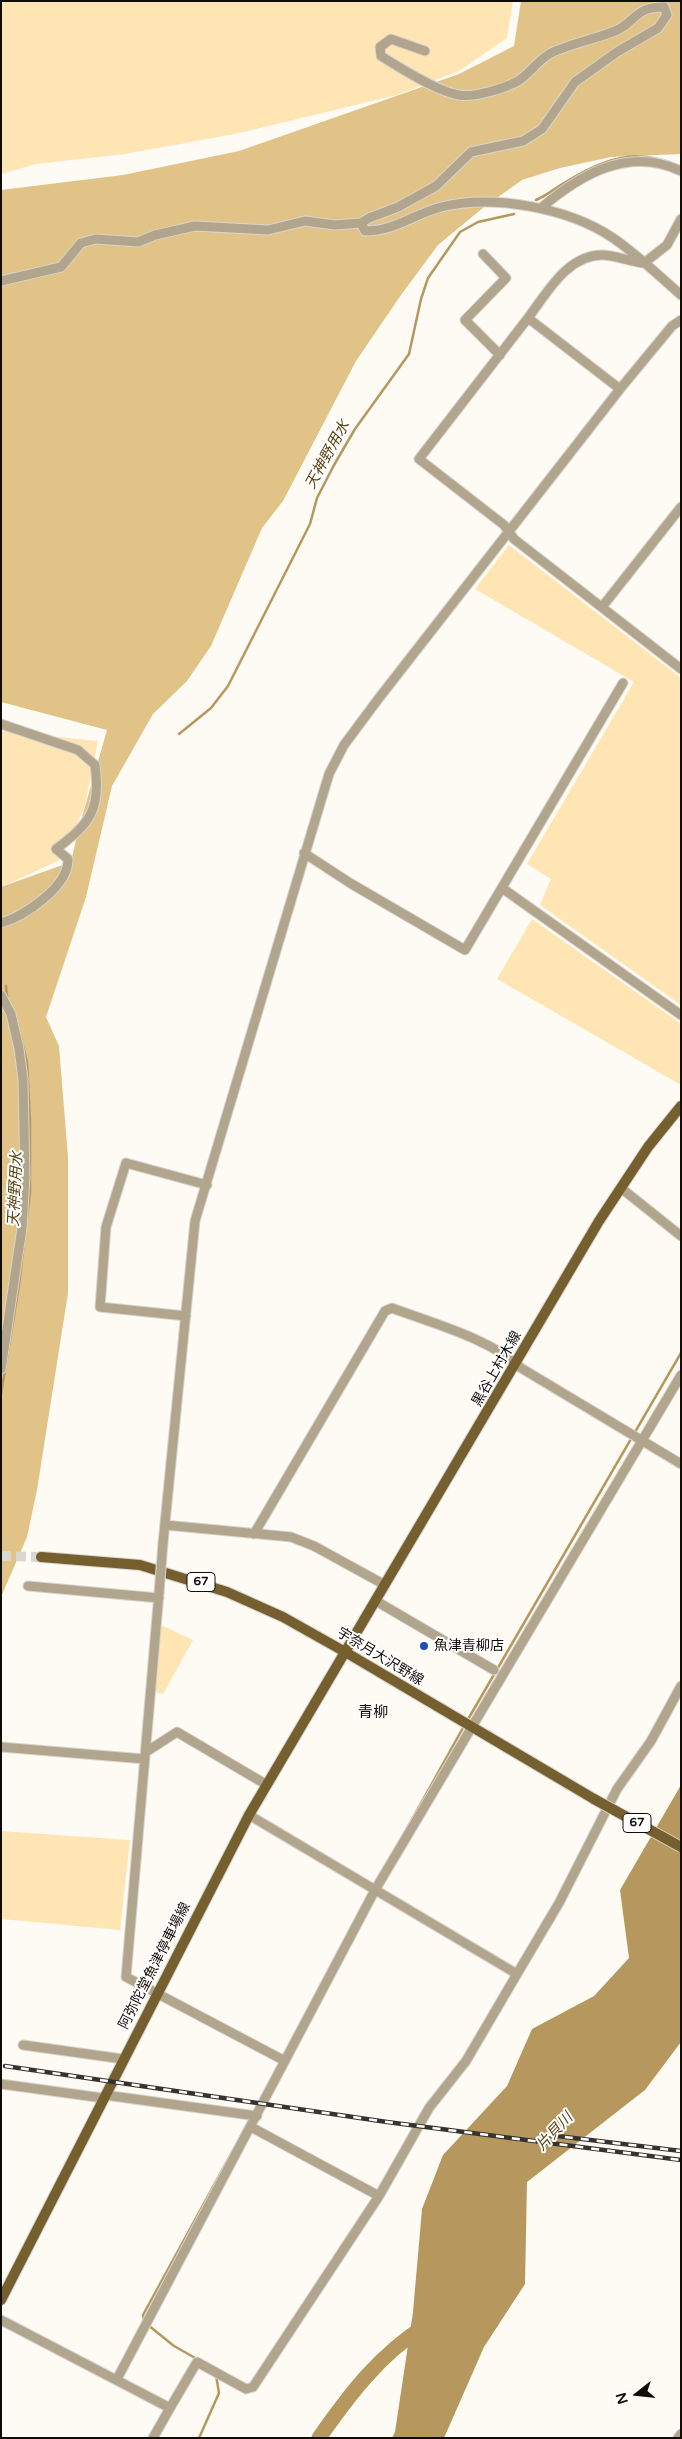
<!DOCTYPE html>
<meta charset="utf-8">
<style>
body{margin:0}
#map{position:relative;width:682px;height:2439px;overflow:hidden;background:#fefbf4;font-family:"Varela Round",sans-serif}
canvas{display:block}
.frame{position:absolute;inset:0;border:2px solid #100d08;pointer-events:none}
.north{position:absolute;left:612px;top:2369px;width:50px;height:50px;-webkit-text-stroke:4px #fff;paint-order:stroke;rotate:254deg;font-size:14px;font-weight:700;line-height:20px;text-align:center;color:#100d08}
.north::after{content:'';display:block;margin:auto;width:18px;height:22px;background:#100d08;clip-path:polygon(50% 0,100% 100%,50% 72%,0 100%)}
</style>
<div id="map">
<canvas width="682" height="2439"></canvas>
<div class="frame"></div>
<div class="north">N</div>
</div>
<script>
const ctx = document.querySelector('canvas').getContext('2d');
ctx.lineJoin = 'round';
function fill(path, color) { ctx.fillStyle = color; ctx.fill(path, 'evenodd'); }
function trace(path, color, width, dash) { ctx.strokeStyle = color; ctx.lineWidth = width; ctx.lineCap = dash ? 'butt' : 'round'; ctx.setLineDash(dash || []); ctx.stroke(path); }
function drawText(font, color, halo, rows, align = 'center') {
  ctx.font = font + ' "Varela Round","Noto Sans JP",sans-serif'; ctx.lineWidth = 4; ctx.setLineDash([]); ctx.textBaseline = 'middle'; ctx.strokeStyle = halo; ctx.fillStyle = color; for (const [text, x, y, turn = 0] of rows) {
    ctx.save(); ctx.translate(x, y); ctx.rotate((+turn || 0) * Math.PI / 180); ctx.textAlign = isNaN(turn) ? turn : align; if (halo) ctx.strokeText(text, 0, 0); ctx.fillText(text, 0, 0); ctx.restore();
  }
}
const green = new Path2D(`
 M 1,1 L 513,1 L 507,38 L 459,71 L 397,95 L 235,134 L 125,154 L 36,164 L 1,174 Z
 M 509,545 L 681,678 L 681,1005 L 540,905 L 551,879 L 527,864 L 634,682 L 475,589 Z
 M 1,731 L 98,741 L 84,809 L 58,861 L 1,887 Z
 M 532,919 L 680,1023 L 681,1085 L 497,979 Z
 M 161,1625 L 193,1640 L 163,1694 L 155,1692 Z
 M 1,1831 L 130,1840 L 120,1930 L 1,1919 Z`);
const forest = new Path2D(`
 M 521,1 L 681,1 L 681,154 L 611,157 L 560,168 L 522,180 L 484,207 L 438,245 L 401,295 L 356,361 L 283,501 L 262,528 L 211,646 L 187,681 L 153,714 L 112,786 L 86,897 L 46,1017 L 59,1046 L 68,1157 L 68,1293 L 37,1490 L 27,1537 L 1,1597 L 1,887 L 71,862 L 78,831 L 107,730 L 1,702 L 1,190 L 123,175 L 239,151 L 459,74 L 514,46 Z`);
const water = new Path2D(`
 M 681,1785 L 681,2042 L 645,2090 L 527,2182 L 525,2284 L 484,2347 L 444,2438 L 392,2438 L 395,2432 L 413,2312 L 422,2209 L 443,2155 L 507,2086 L 532,2029 L 594,1996 L 629,1958 L 620,1890 Z`);
const stream = new Path2D(`
 M 536,200 C 550,194 556,187 569,180 C 607,157 638,148 679,166
 M 179,734 L 211,708 L 228,686 L 310,524 L 317,498 L 334,465 L 355,429 L 409,354 L 421,299 L 428,278 L 460,232 L 478,222 L 514,214
 M 6,986 L 7,997
 M 1,1394 L 19,1285 L 30,1192 L 30,1121 L 27,1062 L 14,1011
 M 467,1721 L 681,1353
 M 406,1830 L 464,1726
 M 144,2321 L 143,2315 L 250,2119
 M 148,2325 L 174,2346 L 197,2359
 M 199,2438 L 219,2393 L 216,2375`);
const river = new Path2D(`
 M 319,2438 C 349,2395 380,2354 425,2326`);
const majorTunnel = new Path2D(`
 M 1,1556 L 41,1557`);
const minor = new Path2D(`
 M 425,51 L 391,39 L 380,47 L 381,56 C 400,68 438,92 459,95 C 474,98 505,88 518,81 C 531,73 538,59 553,52 C 573,43 595,39 615,31 C 636,22 634,7 664,7 L 667,15 L 658,28 L 617,52 L 575,82 L 542,129 L 523,141 L 471,152 L 436,186 L 398,207 L 369,218 L 361,223 L 365,231 C 395,231 414,214 441,207 C 493,194 569,208 613,238 C 638,255 659,276 681,295
 M 541,208 C 581,174 629,146 681,171
 M 483,254 L 506,278 L 465,320 L 500,355
 M 1,281 L 61,267 L 81,243 L 96,239 L 138,242 L 155,235 L 195,226 L 268,230 L 305,221 L 335,225 L 361,223
 M 528,318 L 419,459 L 504,525 L 514,539 L 681,669
 M 620,389 L 528,318 C 547,293 567,255 602,255 C 616,255 630,262 644,263 L 667,245 L 681,219
 M 602,607 L 681,507
 M 1,724 L 78,750 L 95,765 C 101,809 91,823 56,849 L 68,859 C 69,886 25,916 1,923
 M 304,853 L 350,883 L 465,950 L 623,683
 M 502,888 L 681,1015
 M 1,995 L 11,1014 L 19,1049 L 23,1079 L 25,1177 L 22,1228 L 1,1369
 M 621,1188 L 681,1236
 M 186,1316 L 100,1307 L 106,1227 L 126,1163 L 207,1185
 M 165,1525 L 291,1537 L 314,1546 L 385,1585
 M 254,1534 L 385,1311 L 392,1308 C 432,1323 491,1339 521,1368 L 681,1464
 M 163,1543 L 195,1221 L 329,774 L 344,745 L 379,698 L 620,389 L 672,326 L 681,320
 M 28,1586 L 159,1598
 M 159,1593 L 126,1977 L 285,2061
 M 376,1601 L 494,1670
 M 1,1747 L 145,1759
 M 146,1752 L 177,1732 L 267,1785
 M 249,1815 L 517,1974 L 466,2061 L 429,2108 L 379,2196
 M 517,1974 L 559,1903 L 617,1789 L 651,1741 L 681,1686
 M 23,2045 L 123,2059
 M 1,2084 L 103,2098
 M 105,2095 L 257,2116
 M 1,2320 L 170,2408 L 153,2438
 M 117,2379 L 375,1890 L 681,1375
 M 170,2408 L 197,2362 L 246,2389 L 253,2387 L 379,2196 L 251,2127
 M 678,2438 L 681,2434`);
const major = new Path2D(`
 M 41,1557 L 140,1565 L 227,1592 L 283,1617 L 347,1653 L 594,1799
 M 1,2300 L 249,1815 L 599,1221 L 648,1147 L 681,1106`);
const rail = new Path2D(`
 M 5,2066 L 387,2122 L 681,2160
 M 549,2135 L 681,2151`);
const minorBridge = new Path2D(`
 M 159,1593 L 163,1543`);
const majorBridge = new Path2D(`
 M 594,1799 L 681,1847`);
const markers = [
 [424,1646,5,"#1f4ebb"]
];
const shields = [
 [201,1582,28],
 [637,1823,28]
];
const shieldNames = [
 ["67",201,1582],
 ["67",637,1823]
];
const streetNames = [
 ["黒谷上村木線",497,1369,-60],
 ["宇奈月大沢野線",380,1657,31],
 ["阿弥陀堂魚津停車場線",155,1966,-63]
];
const poiNames = [
 ["魚津青柳店",434,1646]
];
const waterNames = [
 ["天神野用水",328,455,-61],
 ["天神野用水",16,1189,-87],
 ["片貝川",555,2132,-47]
];
const neighbourhoodNames = [
 ["青柳",373,1713]
];
fill(green, '#ffe5b3');
fill(forest, '#e1c388');
fill(water, '#b6985e');
trace(stream, '#b6985e', 2.5);
trace(river, '#b6985e', 15);
trace(majorTunnel, '#dad7d1', 10, [10, 5]);
trace(minor, '#d8d5ce', 11);
trace(major, '#d8d5ce', 12);
trace(minor, '#b2a58d', 9);
trace(major, '#765f2f', 10);
trace(rail, '#36332e', 4.5);
trace(rail, '#fff', 2.5, [8]);
trace(minorBridge, '#d8d5ce', 11, []);
trace(majorBridge, '#d8d5ce', 12, []);
trace(minorBridge, '#b2a58d', 9);
trace(majorBridge, '#765f2f', 10);
for (const [x, y, r, color] of markers) { const dot = new Path2D(); dot.arc(x, y, r, 0, 2 * Math.PI); ctx.fillStyle = color; ctx.fill(dot); trace(dot, '#fff', 2); }
for (const [x, y, w] of shields) { const box = new Path2D(); box.roundRect(x - w / 2, y - 9.5, w, 19, 4); ctx.fillStyle = '#fff'; ctx.fill(box); trace(box, '#100d08', 1); }
drawText('bold 12px', '#100d08', null, shieldNames);
drawText('14px', '#100d08', '#fff', streetNames);
drawText('14px', '#100d08', '#fff', poiNames, 'left');
drawText('italic 15px', '#5a4416', '#fff', waterNames);
drawText('15px', '#100d08', '#fff', neighbourhoodNames);
</script>
